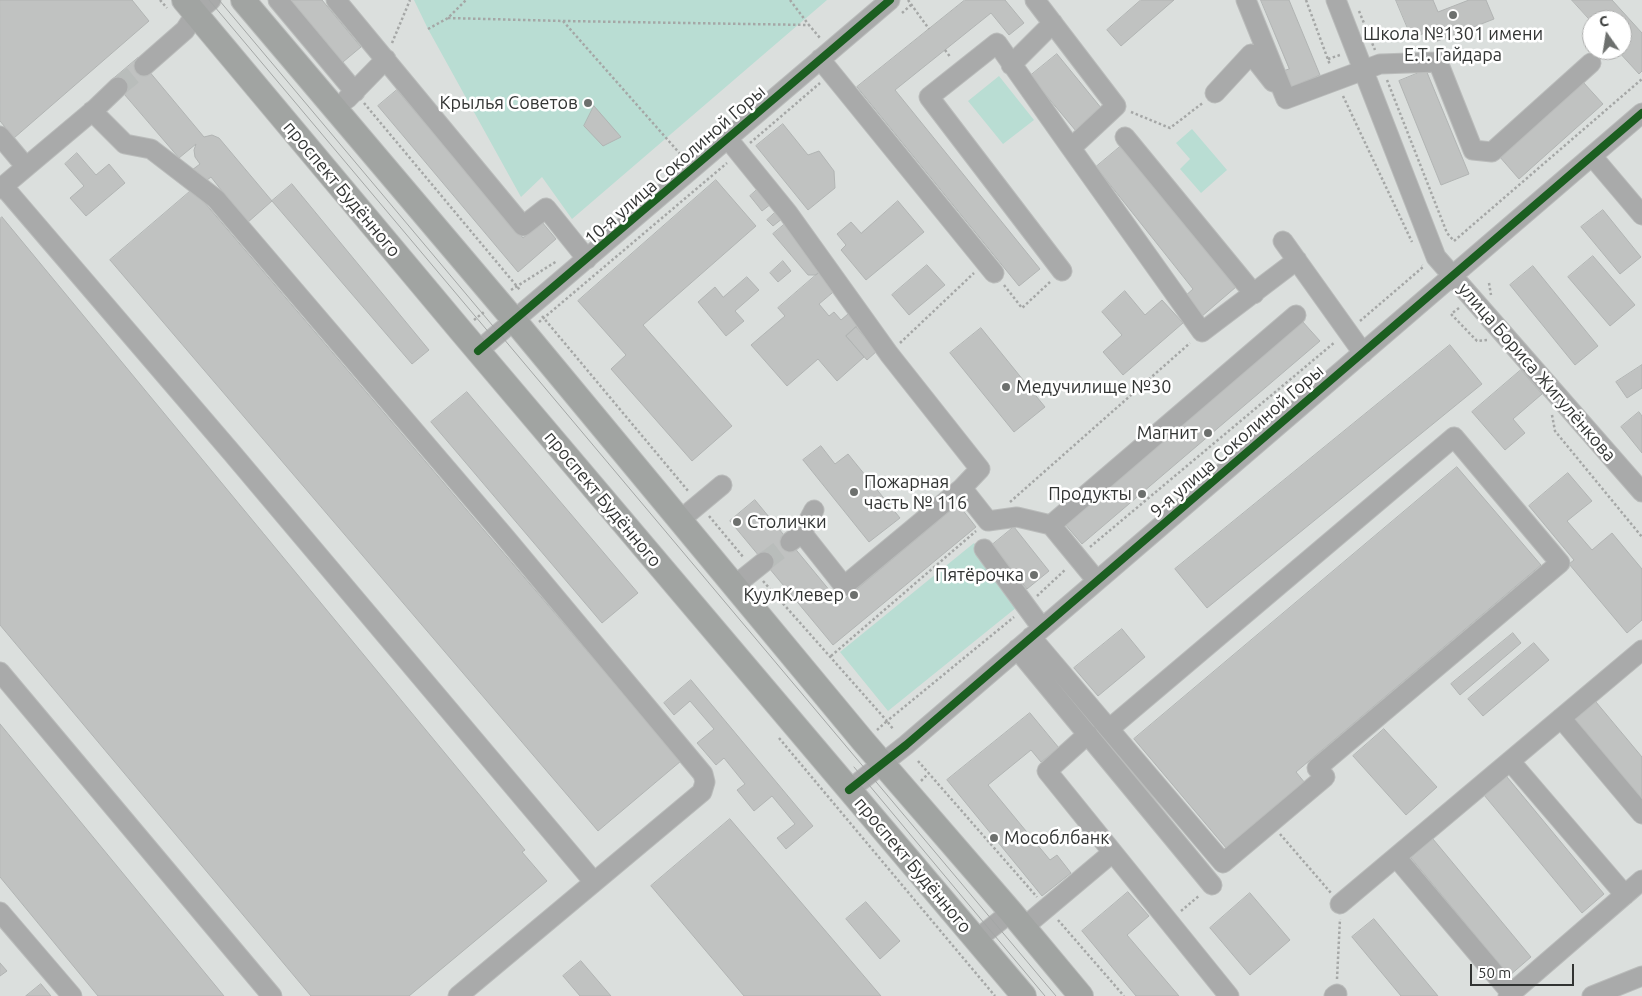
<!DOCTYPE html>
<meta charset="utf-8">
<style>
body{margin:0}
#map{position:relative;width:1642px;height:996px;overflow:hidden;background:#dbdfdd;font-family:Ubuntu,sans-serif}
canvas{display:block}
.north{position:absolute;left:1582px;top:10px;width:50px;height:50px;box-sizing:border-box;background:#fff;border:1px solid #adaead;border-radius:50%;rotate:347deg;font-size:14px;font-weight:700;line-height:20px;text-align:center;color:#323433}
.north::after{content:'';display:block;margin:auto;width:18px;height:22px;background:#6d706e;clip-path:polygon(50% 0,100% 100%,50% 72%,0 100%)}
.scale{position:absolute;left:1470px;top:964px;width:104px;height:22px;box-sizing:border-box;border:2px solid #323433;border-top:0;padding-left:6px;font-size:15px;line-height:18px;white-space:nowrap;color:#323433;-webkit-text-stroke:4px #fff;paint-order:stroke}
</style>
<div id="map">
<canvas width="1642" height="996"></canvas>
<div class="north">С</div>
<div class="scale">50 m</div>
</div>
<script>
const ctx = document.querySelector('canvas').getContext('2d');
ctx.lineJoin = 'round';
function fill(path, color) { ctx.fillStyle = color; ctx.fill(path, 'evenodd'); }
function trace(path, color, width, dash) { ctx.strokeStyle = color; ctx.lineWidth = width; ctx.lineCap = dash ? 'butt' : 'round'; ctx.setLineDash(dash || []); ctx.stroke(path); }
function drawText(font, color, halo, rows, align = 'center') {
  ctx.font = font + ' Ubuntu,sans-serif'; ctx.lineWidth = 5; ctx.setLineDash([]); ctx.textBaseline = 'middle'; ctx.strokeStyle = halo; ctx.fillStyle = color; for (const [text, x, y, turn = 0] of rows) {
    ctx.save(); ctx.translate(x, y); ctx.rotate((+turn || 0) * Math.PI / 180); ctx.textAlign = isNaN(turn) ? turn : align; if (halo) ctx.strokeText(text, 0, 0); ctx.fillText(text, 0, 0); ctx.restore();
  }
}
const green = new Path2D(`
 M 414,0 L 827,0 L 572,219 L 542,177 L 521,197 L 428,29 Z
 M 999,76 L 1034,120 L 1003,144 L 968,101 Z
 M 1192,129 L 1227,170 L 1201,193 L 1180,169 L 1190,159 L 1176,143 Z
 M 974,543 L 1022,603 L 888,711 L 840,652 Z`);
const building = new Path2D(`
 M 0,0 L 132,0 L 149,21 L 14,138 L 0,121 Z
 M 290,0 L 322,0 L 361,47 L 343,62 Z
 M 965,0 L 1005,0 L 1024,23 L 1009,35 L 991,13 L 895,90 L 1040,269 L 1019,286 L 857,87 Z
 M 1141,0 L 1174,0 L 1121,46 L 1107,30 Z
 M 1261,0 L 1289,0 L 1320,75 L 1290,88 L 1283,71 L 1289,69 Z
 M 1396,0 L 1433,0 L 1438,12 L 1469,0 L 1486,0 L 1494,19 L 1435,42 L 1430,31 L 1412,38 Z
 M 1572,0 L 1612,0 L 1642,33 L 1642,71 L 1639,74 L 1617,50 L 1622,50 L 1622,20 L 1592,20 L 1592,22 Z
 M 1057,54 L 1102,109 L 1076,131 L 1030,76 Z
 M 138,58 L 204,137 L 212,135 L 219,138 L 272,201 L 247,223 L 211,177 L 203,183 L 192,170 L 200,164 L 195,157 L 194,150 L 196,144 L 179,158 L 112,80 Z
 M 1426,70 L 1469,174 L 1441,185 L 1399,81 Z
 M 1583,82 L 1603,104 L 1519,179 L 1499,156 Z
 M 397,90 L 523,238 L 542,222 L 556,239 L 518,272 L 378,106 Z
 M 594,106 L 621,137 L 603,146 L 584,126 Z
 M 783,124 L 808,155 L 819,151 L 834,171 L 835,188 L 808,210 L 756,146 Z
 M 1121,146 L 1236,287 L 1201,317 L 1184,297 L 1193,289 L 1096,167 Z
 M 77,153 L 96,175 L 109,164 L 125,183 L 86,216 L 70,198 L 84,186 L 65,164 Z
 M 716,180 L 756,226 L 643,325 L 732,426 L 692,461 L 611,369 L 626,355 L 578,301 Z
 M 292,184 L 429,350 L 412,364 L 272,201 Z
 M 193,189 L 681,761 L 598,831 L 110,260 Z
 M 758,189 L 771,204 L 762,211 L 750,196 Z
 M 898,201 L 924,232 L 866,280 L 841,250 L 846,245 L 837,234 L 851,222 L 861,233 Z
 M 1603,210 L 1641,257 L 1620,274 L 1581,227 Z
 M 777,211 L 783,218 L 773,226 L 767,220 Z
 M 2,217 L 525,850 L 522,852 L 547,881 L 409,996 L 311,996 L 0,625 L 0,219 Z
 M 785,224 L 822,270 L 816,275 L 808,275 L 773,234 Z
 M 1593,256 L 1635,305 L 1610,326 L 1568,277 Z
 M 783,261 L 791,271 L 778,282 L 770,273 Z
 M 927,265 L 945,285 L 909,315 L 892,295 Z
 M 1533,266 L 1598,346 L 1575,365 L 1510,285 Z
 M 822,270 L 838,288 L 819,304 L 829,316 L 834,312 L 841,320 L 848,314 L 858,325 L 846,336 L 864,357 L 837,381 L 818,359 L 787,386 L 751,345 L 785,316 L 778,308 Z
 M 747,277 L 759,290 L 735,311 L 744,321 L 726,336 L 698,302 L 715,287 L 723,297 Z
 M 1125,291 L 1145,315 L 1162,300 L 1183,323 L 1123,375 L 1103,352 L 1122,335 L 1102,312 Z
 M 1302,321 L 1320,341 L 1082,544 L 1064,523 Z
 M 856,327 L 877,351 L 867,360 L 846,336 Z
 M 981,328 L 1045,407 L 1014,432 L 950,353 Z
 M 1450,345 L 1482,384 L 1207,608 L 1175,569 Z
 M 1642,365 L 1642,388 L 1627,398 L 1616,382 Z
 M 1521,370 L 1542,394 L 1513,419 L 1525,433 L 1505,450 L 1472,412 Z
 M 467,392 L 638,593 L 602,623 L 431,422 Z
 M 1639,412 L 1642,416 L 1642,453 L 1621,427 Z
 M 821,446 L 835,464 L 848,454 L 900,518 L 869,542 L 803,460 Z
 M 1457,467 L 1541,565 L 1296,772 L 1305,783 L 1227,849 L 1134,739 Z
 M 1568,473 L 1592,501 L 1567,521 L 1592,550 L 1612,533 L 1642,569 L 1642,620 L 1627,633 L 1569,564 L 1574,560 L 1529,506 Z
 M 755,500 L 840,603 L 958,504 L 976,527 L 833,645 L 730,521 Z
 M 1014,527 L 1049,571 L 1027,589 L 992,545 Z
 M 1122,629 L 1145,657 L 1098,696 L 1074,668 Z
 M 1513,633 L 1521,643 L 1460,695 L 1451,684 Z
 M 1534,643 L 1549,660 L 1483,716 L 1468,699 Z
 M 691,680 L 813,826 L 786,849 L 777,838 L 795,824 L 772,796 L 754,811 L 737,790 L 745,784 L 724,758 L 716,765 L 697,743 L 714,729 L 690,701 L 674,715 L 664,703 Z
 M 1596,702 L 1642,757 L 1642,803 L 1574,720 Z
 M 1030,713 L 1059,748 L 1041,762 L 1031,750 L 988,785 L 1050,860 L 1057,855 L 1071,873 L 1042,896 L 947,780 Z
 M 0,724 L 224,996 L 98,996 L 0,877 Z
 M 1384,729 L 1437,787 L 1406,815 L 1353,756 Z
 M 1507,777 L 1604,894 L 1582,913 L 1484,795 Z
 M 730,819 L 881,996 L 744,996 L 651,886 Z
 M 1433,839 L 1531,957 L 1509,976 L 1411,858 Z
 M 1128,892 L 1149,916 L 1127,935 L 1179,996 L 1136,996 L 1082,931 Z
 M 1250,893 L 1290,940 L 1250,975 L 1210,928 Z
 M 866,902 L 900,941 L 880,959 L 846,919 Z
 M 1374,919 L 1438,996 L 1401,996 L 1352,937 Z
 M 581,961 L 611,996 L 580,996 L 563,976 Z
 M 0,963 L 7,971 L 0,976 Z
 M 41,984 L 51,996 L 26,996 Z`);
const minorTunnel = new Path2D(`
 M 118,87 L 144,66
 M 764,562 L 790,542`);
const path = new Path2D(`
 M 160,0 L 167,8
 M 790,0 L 809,25
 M 908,0 L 929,29
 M 1306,0 L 1330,65
 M 1359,11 L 1375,50
 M 902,13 L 911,5
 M 448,18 L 563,21 L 682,156
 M 563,21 L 809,25 L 820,38
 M 428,29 L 448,18 L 466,0
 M 392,43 L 410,0
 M 945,50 L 951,58
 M 1328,59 L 1340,55
 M 1387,80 L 1447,233 L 1454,241 L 1642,79
 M 1343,96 L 1412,242
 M 364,103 L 520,290
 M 1131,112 L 1170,128 L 1204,102
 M 750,143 L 820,83
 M 1489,283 L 1491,295
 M 1004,285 L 1022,308 L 1050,282
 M 511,290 L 557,261
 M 1459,308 L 1451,314 L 1477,341 L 1487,340
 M 542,316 L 689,492
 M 474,320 L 484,312
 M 1360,321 L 1423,267 L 1422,265
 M 539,322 L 727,163
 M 900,343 L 974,273
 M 1552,415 L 1555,431 L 1642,537
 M 1010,502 L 1190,343
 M 709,516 L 744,558
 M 1090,547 L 1335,342
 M 763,581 L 887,721 L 1014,617
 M 1037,596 L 1066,569
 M 831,656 L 976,531
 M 877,730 L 887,721 L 893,729
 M 779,738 L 995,996
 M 918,761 L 1037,897
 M 921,781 L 929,773
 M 1280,834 L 1331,893
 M 1181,911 L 1200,895
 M 1058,920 L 1124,996
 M 1337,979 L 1340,919`);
const minor = new Path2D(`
 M 278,0 L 355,92
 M 336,0 L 523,226 L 546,208 L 587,259
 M 1035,0 L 1116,106 L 1071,148 L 997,43 L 929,97 L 1062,271
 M 1246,0 L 1286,99 L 1380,64 L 1438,62 L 1473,150 L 1492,152 L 1591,63
 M 1336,0 L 1436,257 L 1642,492
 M 820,59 L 994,273
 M 1011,65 L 1053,23
 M 144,66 L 185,30 L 196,13 L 211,0
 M 1215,93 L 1251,54 L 1273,82
 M 347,99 L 386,59
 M 92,111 L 125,144 L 151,149 L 216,199 L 505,537 L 703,774 L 705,782 L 702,792 L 458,996
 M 0,136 L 26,167
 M 1125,137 L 1254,294
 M 728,139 L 788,213 L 889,354 L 980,469 L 962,488
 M 1071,148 L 1202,332 L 1297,260
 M 1592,156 L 1642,215
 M 3,186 L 232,453 L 594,882
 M 0,189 L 95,109 L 118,87
 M 1283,241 L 1363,353
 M 478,351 L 890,0
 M 680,520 L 722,485
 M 1051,525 L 1296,315
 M 802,533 L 814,510
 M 790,542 L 802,533 L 844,586 L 962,488 L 988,521 L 1017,517 L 1051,525 L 1097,581
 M 984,549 L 1042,628
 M 734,586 L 764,562
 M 1031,637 L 1109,729 L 1454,437 L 1560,563 L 1317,768 L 1325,777 L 1223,863 L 1109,729
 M 1017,649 L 1212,885
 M 0,672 L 272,996
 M 1561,718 L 1642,814
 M 1088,734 L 1047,771 L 1229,996
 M 1510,761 L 1625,895
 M 849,790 L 906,745 L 1642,113
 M 1396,857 L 1511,993
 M 1340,904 L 1642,650
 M 0,912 L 72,996
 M 1024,927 L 1112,853
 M 976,940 L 1011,912
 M 1334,996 L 1337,994
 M 1508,996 L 1642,880
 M 1592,996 L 1642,976`);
const major = new Path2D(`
 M 184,0 L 461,331 L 1024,996
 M 243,0 L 514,320 L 863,741 L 1011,912 L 1081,996`);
const tram = new Path2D(`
 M 209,0 L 491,335
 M 219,0 L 1056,996
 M 854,767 L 1045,996`);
const cycleway = new Path2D(`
 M 478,351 L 890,0
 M 849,790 L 906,745 L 1642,113`);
const markers = [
 [1453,15,5,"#6d706e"],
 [588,103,5,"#6d706e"],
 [1006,387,5,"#6d706e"],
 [1208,433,5,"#6d706e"],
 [854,492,5,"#6d706e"],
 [1142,494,5,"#6d706e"],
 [737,522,5,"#6d706e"],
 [1034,575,5,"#6d706e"],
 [854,595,5,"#6d706e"],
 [994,838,5,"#6d706e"]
];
const poiNames = [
 ["Школа №1301 имени",1453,34,"center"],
 ["Е.Т. Гайдара",1453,55,"center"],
 ["Крылья Советов",578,103],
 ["Медучилище №30",1016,387,"left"],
 ["Магнит",1198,433],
 ["Пожарная",864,482,"left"],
 ["часть № 116",864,503,"left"],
 ["Продукты",1132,494],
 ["Столички",747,522,"left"],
 ["Пятёрочка",1024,575],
 ["КуулКлевер",844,595],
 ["Мособлбанк",1004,838,"left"]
];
const streetNames = [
 ["10-я улица Соколиной Горы",675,165,-41],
 ["проспект Будённого",342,189,50],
 ["улица Бориса Жигулёнкова",1537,372,49],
 ["9-я улица Соколиной Горы",1237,441,-41],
 ["проспект Будённого",603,499,50],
 ["проспект Будённого",913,865,50]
];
fill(green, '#b9ddd3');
fill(building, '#c0c2c1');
trace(building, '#b1b4b3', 1);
trace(minorTunnel, '#b9bdbb', 19, [19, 9]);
trace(minor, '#babcbb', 21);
trace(major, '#babcbb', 26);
trace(path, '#a5a7a6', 2.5, [2.5, 2.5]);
trace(minor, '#a9aaaa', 19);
trace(major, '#a1a4a2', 24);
trace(tram, '#a4a7a6', 1);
trace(cycleway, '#1b5e20', 8);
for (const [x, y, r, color] of markers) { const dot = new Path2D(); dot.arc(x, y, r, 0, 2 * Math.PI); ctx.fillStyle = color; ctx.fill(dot); trace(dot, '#fff', 2); }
drawText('18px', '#323433', '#fff', poiNames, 'right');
drawText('18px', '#323433', '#fff', streetNames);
</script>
